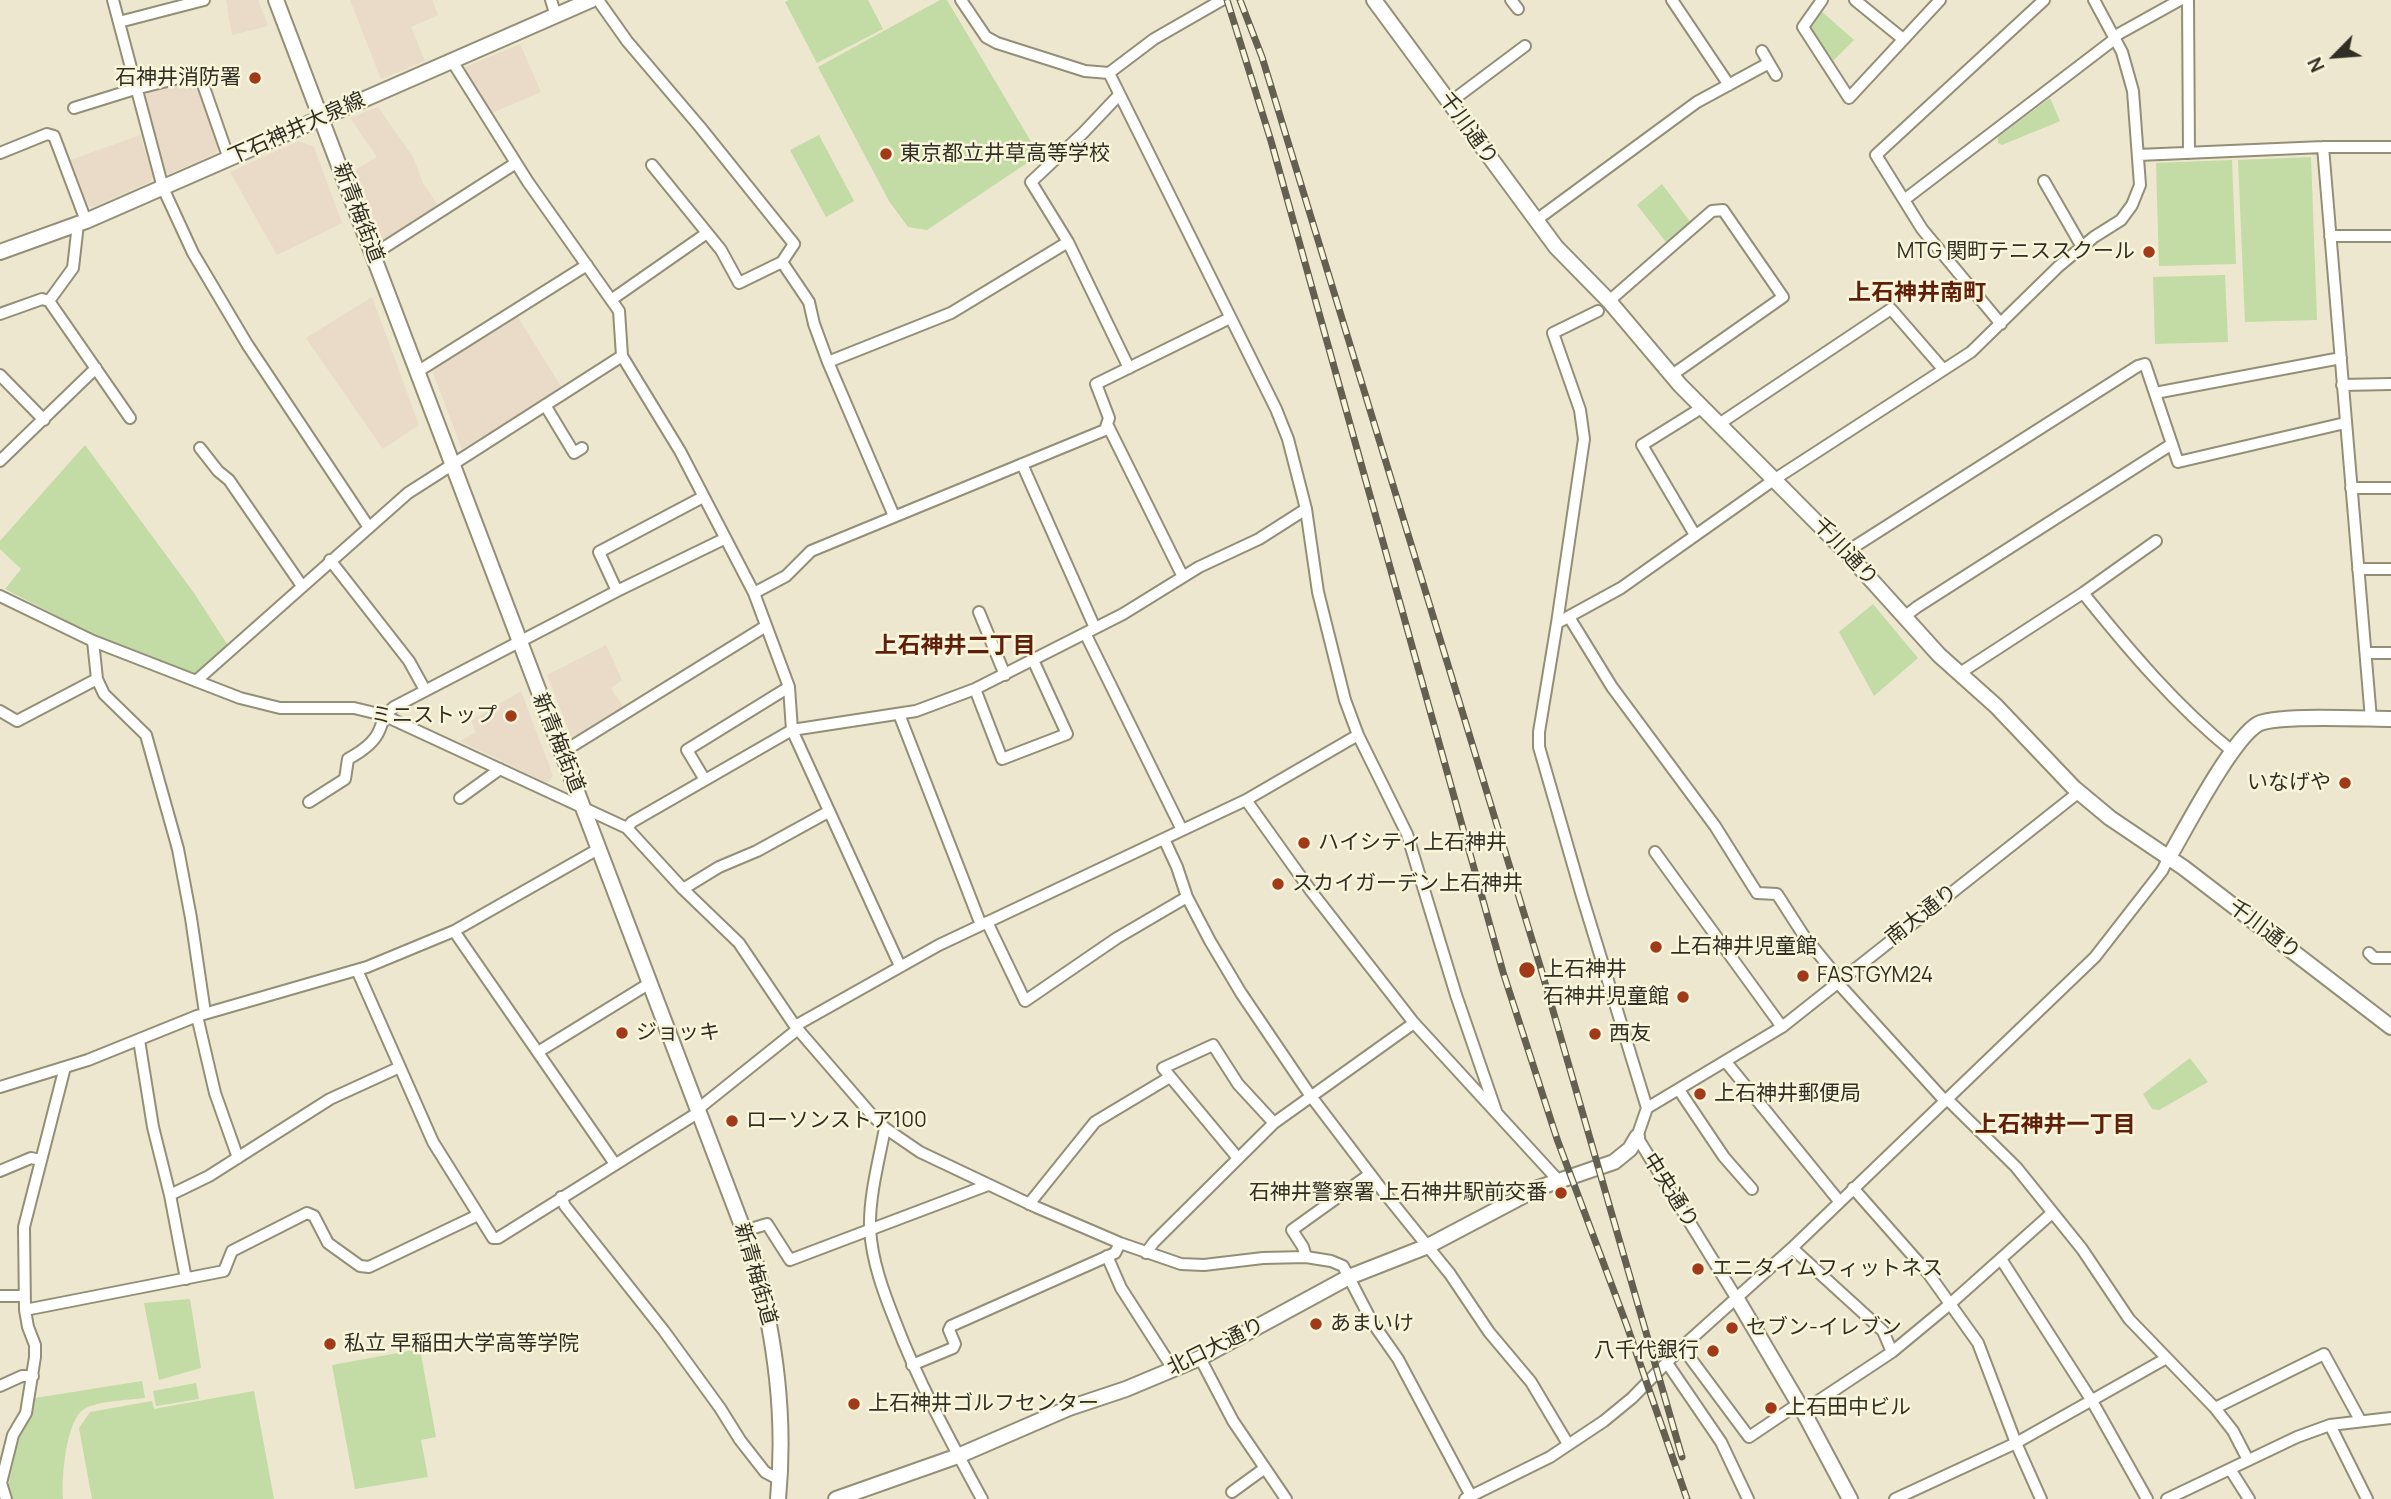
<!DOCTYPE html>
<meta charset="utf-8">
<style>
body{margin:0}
#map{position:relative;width:2391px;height:1499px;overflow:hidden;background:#ece7ce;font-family:Manrope,sans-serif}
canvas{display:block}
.north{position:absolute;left:2300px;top:21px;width:70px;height:70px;-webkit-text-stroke:5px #f9f5db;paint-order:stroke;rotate:245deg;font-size:19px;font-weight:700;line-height:28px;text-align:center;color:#312f25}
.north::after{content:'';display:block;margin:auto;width:24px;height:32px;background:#312f25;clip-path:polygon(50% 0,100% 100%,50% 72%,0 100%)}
</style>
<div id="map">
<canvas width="2391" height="1499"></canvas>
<div class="north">N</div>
</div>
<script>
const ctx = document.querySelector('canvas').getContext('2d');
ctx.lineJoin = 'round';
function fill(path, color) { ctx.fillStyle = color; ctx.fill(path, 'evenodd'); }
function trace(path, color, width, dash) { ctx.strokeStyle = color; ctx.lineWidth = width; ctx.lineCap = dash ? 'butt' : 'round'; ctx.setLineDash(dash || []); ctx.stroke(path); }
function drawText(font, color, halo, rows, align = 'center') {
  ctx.font = font + ' Manrope,"Noto Sans JP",sans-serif'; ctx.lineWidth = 5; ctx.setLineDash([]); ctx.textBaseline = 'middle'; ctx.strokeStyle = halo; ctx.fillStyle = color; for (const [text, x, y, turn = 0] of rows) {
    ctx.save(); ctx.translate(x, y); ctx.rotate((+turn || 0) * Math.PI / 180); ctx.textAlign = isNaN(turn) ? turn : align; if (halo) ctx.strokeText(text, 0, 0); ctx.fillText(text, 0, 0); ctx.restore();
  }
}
const commercial = new Path2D(`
 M 226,0 L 258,0 L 268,26 L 232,35 Z
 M 350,0 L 432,0 L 438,15 L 411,27 L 425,61 L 381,79 Z
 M 520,44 L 541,92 L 492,113 L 463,68 Z
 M 189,80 L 195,83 L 218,147 L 216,153 L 169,174 L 164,171 L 143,100 L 149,90 Z
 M 378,107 L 413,157 L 423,183 L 439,207 L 384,244 L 355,170 L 377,157 L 350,118 Z
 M 140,135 L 153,176 L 150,182 L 93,207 L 88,205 L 71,160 Z
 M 299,141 L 314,147 L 342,223 L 277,255 L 230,172 Z
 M 372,297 L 419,425 L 383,449 L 306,338 Z
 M 517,316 L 562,388 L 462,449 L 433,373 L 435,368 Z
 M 606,645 L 622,680 L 611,688 L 625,710 L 573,741 L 547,675 Z
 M 521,691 L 553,776 L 547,783 L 460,741 L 476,732 L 471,721 Z`);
const green = new Path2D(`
 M 789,0 L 868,0 L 883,29 L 817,63 L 785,2 Z
 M 940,0 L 947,0 L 1039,155 L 927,230 L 908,227 L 889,201 L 818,67 Z
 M 1820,10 L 1854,40 L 1831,63 L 1807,27 Z
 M 2050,98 L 2060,121 L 2002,145 L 1998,143 L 1998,137 Z
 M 819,135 L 854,201 L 826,217 L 790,150 Z
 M 2311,157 L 2317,320 L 2245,322 L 2238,160 Z
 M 2232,160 L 2236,264 L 2159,266 L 2156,163 Z
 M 1662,184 L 1691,223 L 1666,242 L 1637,205 Z
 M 2225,275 L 2228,342 L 2155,344 L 2153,277 Z
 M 85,445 L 194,593 L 229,647 L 194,675 L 98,637 L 5,589 L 21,569 L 0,549 L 0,541 Z
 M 1873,604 L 1918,658 L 1874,696 L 1839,632 Z
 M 2190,1058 L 2208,1082 L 2159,1110 L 2152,1109 L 2143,1094 Z
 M 190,1299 L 201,1368 L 159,1380 L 144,1303 Z
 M 420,1349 L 436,1437 L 421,1440 L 428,1477 L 355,1489 L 332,1365 Z
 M 142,1381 L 145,1398 C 129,1400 97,1401 84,1409 C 66,1420 61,1479 63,1499 L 12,1499 L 7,1492 L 17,1445 L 35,1398 Z
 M 196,1383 L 199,1399 L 156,1406 L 153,1391 Z
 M 254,1391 L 274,1499 L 92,1499 L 79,1428 L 90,1412 L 152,1401 L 154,1409 Z`);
const street = new Path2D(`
 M 113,0 L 163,188 L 193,253 L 247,344 L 368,526
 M 551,0 L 556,16
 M 598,0 L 627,41 L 700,127 L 794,244 L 782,262 L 809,302 L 814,324 L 828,362 L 894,516
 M 961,0 L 986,37 L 997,43 L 1085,71 L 1109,73
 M 1511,0 L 1518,9
 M 1672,0 L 1729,85
 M 1822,0 L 1803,27 L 1849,98 L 1940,0
 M 1855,0 L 1903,39
 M 2188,0 L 2189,153
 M 119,22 L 204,0
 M 2115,36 L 2180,0
 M 1762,51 L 1776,75
 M 452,61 L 528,182 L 619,311 L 622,356 L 680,451 L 754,593 L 789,687 L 792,730 L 900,966
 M 1109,73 L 1276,409 L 1288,439 L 1306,509 L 1318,592 L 1345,700 L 1358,735 L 1407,834 L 1456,995 L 1496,1111
 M 1109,73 L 1154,39 L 1222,0
 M 1119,95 L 1083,133 L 1031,182 L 1068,242 L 1129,368
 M 1449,103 L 1525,46
 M 74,108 L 135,89 L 199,73 L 229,159
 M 2323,147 L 2371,719
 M 0,153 L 47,134 L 54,136 L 86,221
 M 2138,155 L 2323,147 L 2391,147
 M 652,165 L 721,250 L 739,283 L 782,262
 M 2044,181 L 2082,247
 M 1904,200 L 2116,38
 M 1535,221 L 1697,102 L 1769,63
 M 2330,236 L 2391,236
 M 374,254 L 516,163
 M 611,300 L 707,233
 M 49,301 L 130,418
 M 49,301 L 73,268 L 78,224
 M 1609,301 L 1712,211 L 1723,210 L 1783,297 L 1672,375
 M 0,314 L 42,299 L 49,301
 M 2001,324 L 1922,229 L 1876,155 L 2044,0
 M 828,362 L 951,313 L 1068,242
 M 417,372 L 587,265
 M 0,375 L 44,420
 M 2342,385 L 2391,384
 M 2155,393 L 2341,358
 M 545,405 L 574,453 L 582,448
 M 1107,424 L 1183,577
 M 1719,424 L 1891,309 L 1943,369
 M 200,448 L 218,471 L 229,480 L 302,586
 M 0,461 L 96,368
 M 1022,464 L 1095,628
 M 2351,488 L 2391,488
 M 1695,535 L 1642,445 L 1703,407
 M 1846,552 L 2138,366 L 2145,364 L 2178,462 L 2345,423
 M 330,560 L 409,661 L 425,690
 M 2358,569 L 2391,569
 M 617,591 L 599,552 L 703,497
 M 754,593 L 786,576 L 811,551 L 1105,430 L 1109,418 L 1096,384 L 1230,318
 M 2083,593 C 2128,649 2176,706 2232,751
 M 0,596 L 93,641 L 240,698 L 280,708 L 354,708 L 383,715 L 627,828 L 683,889 L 739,943 L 795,1026 L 871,1114 L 885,1128 L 920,1152 L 1036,1207 L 1120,1243 L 1181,1264 L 1204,1265 L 1263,1258 L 1306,1257 L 1331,1261 L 1343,1266 L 1372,1322 L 1398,1359 L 1471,1496
 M 979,612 L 1005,675
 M 1569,617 L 1612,687 L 1715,826 L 1757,893 L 1777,894 L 1804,936 L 1840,980
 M 1904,617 L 1917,607 L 2172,444
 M 1557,623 L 1584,439 L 1580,410 L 1553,333 L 1598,311
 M 1085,633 L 1182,830
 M 93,641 L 97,679 L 104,694 L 146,735 L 178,849 L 191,918 L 205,1013
 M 2366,653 L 2391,653
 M 1960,673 L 2083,593 L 2156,541
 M 196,681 L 408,493 L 622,356
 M 975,689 L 1002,759 L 1067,734 L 1033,660
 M 0,711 L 17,721 L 97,679
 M 899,714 L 981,925
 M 561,753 L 766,626
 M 705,780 L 687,750 L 789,687
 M 460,798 L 500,769
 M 1246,800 L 1311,891 L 1414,1023 L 1558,1180
 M 309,802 L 345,779 L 348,759 C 359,753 374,743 379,731 C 384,719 384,715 394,707 L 617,591 L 724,539
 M 627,828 L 632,822 L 792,730 L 916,711 L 975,689 L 1123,614 L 1199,567 L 1259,539 L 1306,509
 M 1164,839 L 1177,867 L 1187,897 L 1210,941 L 1241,993 L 1310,1095 L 1383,1191 L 1450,1274 L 1489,1332 L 1531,1382 L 1568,1444
 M 1655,852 L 1782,1027
 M 683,889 L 719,867 L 757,851 L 828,812
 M 987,922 L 1025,1001 L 1117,938 L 1187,897
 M 454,931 L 615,1164
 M 2369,953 L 2374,958 L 2391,958
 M 357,970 L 433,1142 L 493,1238 L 498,1238 L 699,1112
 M 1837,982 L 1945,1101
 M 197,1016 L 215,1093 L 238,1158
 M 795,1026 L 939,945 L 1246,800 L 1358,735
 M 139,1040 L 153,1127 L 170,1195 L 186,1279
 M 538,1052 L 650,983
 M 1726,1062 L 1839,1201
 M 0,1087 L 88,1060 L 197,1016 L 367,967 L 454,931 L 600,848
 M 1679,1090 L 1724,1157 L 1752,1189
 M 1947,1099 L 2016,1167 L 2082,1249 L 2129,1319 L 2215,1408 L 2233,1431 L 2248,1460
 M 1647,1108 L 1582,896 L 1539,747 L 1539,732 L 1557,623 L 1621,588 L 1775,479 L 1971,352 L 2059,266 L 2094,237 L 2121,220 L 2132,205 L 2140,185 L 2133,91 L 2122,52 L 2094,0
 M 698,1109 L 798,1029
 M 885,1128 C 879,1160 869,1196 870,1229 C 872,1261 883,1291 895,1321 C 919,1384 950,1440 982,1499
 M 1237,1157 L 1163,1068 L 1213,1045 L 1238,1084 L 1274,1123
 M 0,1171 L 31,1158 L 41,1160
 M 1853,1188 L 1928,1273 L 1978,1343 L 2016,1443 L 2041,1499
 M 170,1195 L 209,1176 L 330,1099 L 400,1067
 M 561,1197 L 565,1206 L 664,1331 L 720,1408 L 740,1440 L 765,1472 L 780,1480
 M 1029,1204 L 1095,1122 L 1170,1077
 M 744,1231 L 767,1224 L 790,1260 L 988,1185
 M 1792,1248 L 1883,1331 L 1892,1352
 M 1146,1253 L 1154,1242 L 1274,1123 L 1414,1023
 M 1107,1256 L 1121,1288 L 1173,1369
 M 1306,1257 L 1303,1247 L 1292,1230 L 1370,1174
 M 2001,1259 L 2092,1401 L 2147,1499
 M 0,1296 L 24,1296
 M 1737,1299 L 1637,1137 L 1647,1108 L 1782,1027 L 2079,792
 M 25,1310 L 224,1271 L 232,1251 L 307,1213 L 314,1216 L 328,1243 L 360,1266 L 369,1267 L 478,1215
 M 1682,1347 L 1749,1437 L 1798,1404
 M 1200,1358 L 1233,1421 L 1286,1499
 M 1667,1363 L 1721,1442 L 1748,1499
 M 912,1365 L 953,1348 L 955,1344 L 949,1330 L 951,1326 L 1115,1253 L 1120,1243
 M 0,1386 L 22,1376 L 33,1376
 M 2215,1408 L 2324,1354 L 2360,1420
 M 1803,1411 L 1892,1352 L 1950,1304 L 2052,1213
 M 2330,1425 L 2367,1499
 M 2230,1469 L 2249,1499
 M 1232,1492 L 1265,1468
 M 6,1499 L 1,1483 L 13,1435 L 26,1413 L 35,1357 L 35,1345 L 28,1327 L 25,1310 L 24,1227 L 65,1067
 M 1465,1499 L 1550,1457 L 1604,1421 L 1632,1398 L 1682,1347 L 1792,1248 L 2095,957 L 2162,871 L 2169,857
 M 1895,1499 L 2016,1443 L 2165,1359
 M 2167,1499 L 2297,1437 L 2330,1425 L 2391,1418`);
const secondary = new Path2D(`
 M 276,0 C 436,420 595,840 755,1260 C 775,1341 786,1415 778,1499
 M 1374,0 L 1556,247 L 1609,301 L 1680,385 L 1846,552 L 1939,655 L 1996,706 L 2074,788 L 2110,818 L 2184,868 L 2391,1027
 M 0,252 L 86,221 L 591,0
 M 2169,857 C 2186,828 2232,739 2258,724 C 2275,714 2366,719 2391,719
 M 1737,1299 L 1803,1411 L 1850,1499
 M 836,1499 L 958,1456 L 1069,1408 L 1126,1389 L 1200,1358 L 1349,1277 L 1428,1246 L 1538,1188 L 1614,1162 L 1630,1149 L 1637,1137`);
const rail = new Path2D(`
 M 1227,0 L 1271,141 L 1503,972 L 1557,1139 L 1627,1326 L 1687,1499
 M 1240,0 L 1262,57 L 1541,969 L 1682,1457`);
const markers = [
 [255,78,7,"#a13a18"],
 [886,154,7,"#a13a18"],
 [2149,252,7,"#a13a18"],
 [511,716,7,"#a13a18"],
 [2345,783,7,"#a13a18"],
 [1304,843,7,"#a13a18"],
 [1278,884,7,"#a13a18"],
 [1656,947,7,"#a13a18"],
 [1527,970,9,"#a13a18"],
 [1803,976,7,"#a13a18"],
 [1683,997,7,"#a13a18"],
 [622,1033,7,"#a13a18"],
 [1595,1034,7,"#a13a18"],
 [1700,1094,7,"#a13a18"],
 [732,1121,7,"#a13a18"],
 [1561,1193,7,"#a13a18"],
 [1698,1269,7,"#a13a18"],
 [1316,1324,7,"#a13a18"],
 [1732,1328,7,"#a13a18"],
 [330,1344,7,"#a13a18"],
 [1713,1351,7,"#a13a18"],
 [854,1404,7,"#a13a18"],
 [1771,1408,7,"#a13a18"]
];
const poiNames = [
 ["石神井消防署",241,78,"right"],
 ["東京都立井草高等学校",900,154],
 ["MTG 関町テニススクール",2135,252,"right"],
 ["ミニストップ",497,716,"right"],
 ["いなげや",2331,783,"right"],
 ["ハイシティ上石神井",1318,843],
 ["スカイガーデン上石神井",1292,884],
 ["上石神井児童館",1670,947],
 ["上石神井",1543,970],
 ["FASTGYM24",1817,976],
 ["石神井児童館",1669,997,"right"],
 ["ジョッキ",636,1033],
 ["西友",1609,1034],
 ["上石神井郵便局",1714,1094],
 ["ローソンストア100",746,1121],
 ["石神井警察署 上石神井駅前交番",1547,1193,"right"],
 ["エニタイムフィットネス",1712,1269],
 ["あまいけ",1330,1324],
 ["セブン-イレブン",1746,1328],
 ["私立 早稲田大学高等学院",344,1344],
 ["八千代銀行",1699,1351,"right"],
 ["上石神井ゴルフセンター",868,1404],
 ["上石田中ビル",1785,1408]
];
const streetNames = [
 ["下石神井大泉線",297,129,-24],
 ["千川通り",1468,129,54],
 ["新青梅街道",358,213,69],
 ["千川通り",1845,552,47],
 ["新青梅街道",558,743,68],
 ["南大通り",1922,915,-38],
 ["千川通り",2264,930,37],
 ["中央通り",1670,1191,58],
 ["新青梅街道",755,1274,74],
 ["北口大通り",1216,1347,-26]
];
const neighbourhoodNames = [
 ["上石神井南町",1917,294],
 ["上石神井二丁目",955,647],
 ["上石神井一丁目",2055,1126]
];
fill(commercial, '#eadac8');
fill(green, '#c3dba4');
trace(street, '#938f77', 14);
trace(secondary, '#938f77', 18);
trace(street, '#fff', 10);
trace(secondary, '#fff', 14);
trace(rail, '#636052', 7);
trace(rail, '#f9f5db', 4.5, [13]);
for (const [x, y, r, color] of markers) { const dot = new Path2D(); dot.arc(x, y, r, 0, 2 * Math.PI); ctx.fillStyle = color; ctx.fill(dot); trace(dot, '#f9f5db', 2.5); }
drawText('21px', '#312f25', '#f9f5db', poiNames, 'left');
drawText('21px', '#312f25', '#f9f5db', streetNames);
drawText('bold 23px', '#601f09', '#f9f5db', neighbourhoodNames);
</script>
